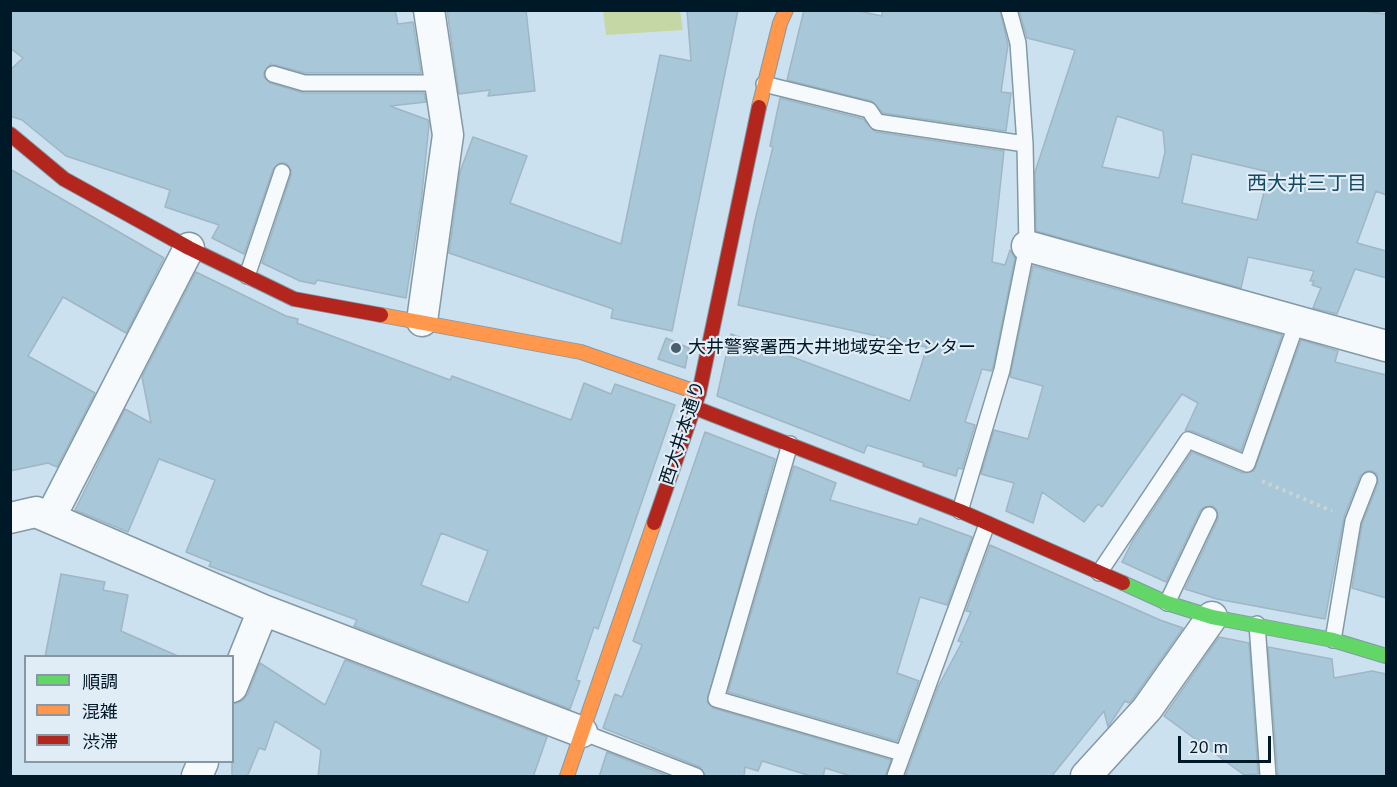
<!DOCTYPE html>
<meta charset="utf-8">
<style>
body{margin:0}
#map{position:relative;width:1397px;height:787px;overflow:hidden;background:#cce1ef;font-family:"PT Sans","Noto Sans JP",sans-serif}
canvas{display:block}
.frame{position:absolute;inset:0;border:12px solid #001928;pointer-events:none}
.legend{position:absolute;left:24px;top:655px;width:210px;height:108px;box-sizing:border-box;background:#e1edf6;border:2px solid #8798a4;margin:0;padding:8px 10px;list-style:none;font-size:18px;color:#001928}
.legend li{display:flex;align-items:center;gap:12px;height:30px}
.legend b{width:30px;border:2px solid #8798a4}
.scale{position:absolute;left:1178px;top:736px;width:93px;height:27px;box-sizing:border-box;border:3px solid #001928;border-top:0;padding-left:8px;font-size:18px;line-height:21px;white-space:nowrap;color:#001928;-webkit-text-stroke:4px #e1edf6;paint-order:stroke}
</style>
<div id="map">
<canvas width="1397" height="787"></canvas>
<div class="frame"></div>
<ul class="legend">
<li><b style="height:8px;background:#63d668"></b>順調</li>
<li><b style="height:8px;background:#ff974d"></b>混雑</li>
<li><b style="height:8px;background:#b3261e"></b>渋滞</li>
</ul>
<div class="scale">20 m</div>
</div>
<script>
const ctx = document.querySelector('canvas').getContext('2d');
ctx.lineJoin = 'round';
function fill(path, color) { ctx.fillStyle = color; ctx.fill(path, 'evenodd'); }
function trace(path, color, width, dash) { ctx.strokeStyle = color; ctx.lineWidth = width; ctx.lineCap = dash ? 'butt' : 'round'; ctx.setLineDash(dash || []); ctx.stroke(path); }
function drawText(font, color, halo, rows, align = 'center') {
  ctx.font = font + ' "PT Sans","Noto Sans JP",sans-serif'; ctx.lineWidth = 4.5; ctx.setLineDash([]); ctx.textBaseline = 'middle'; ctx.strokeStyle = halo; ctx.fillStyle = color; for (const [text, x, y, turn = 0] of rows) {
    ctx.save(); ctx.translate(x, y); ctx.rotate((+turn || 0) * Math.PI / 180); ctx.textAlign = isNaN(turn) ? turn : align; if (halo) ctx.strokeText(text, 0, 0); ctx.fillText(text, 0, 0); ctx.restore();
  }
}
const green = new Path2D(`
 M 603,11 L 680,11 L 683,30 L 606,35 Z`);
const building = new Path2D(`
 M 10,10 L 395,10 L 398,24 L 413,22 L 421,73 L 305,73 L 271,64 L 264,72 L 264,77 L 270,83 L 304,93 L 424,93 L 426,102 L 390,106 L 428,120 L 429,125 L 421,203 L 406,298 L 317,280 L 315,284 L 300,281 L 262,263 L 291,175 L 291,170 L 286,163 L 280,163 L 273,169 L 244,254 L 212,238 L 219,225 L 165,207 L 170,190 L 66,156 L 22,120 L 10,116 L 10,70 L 23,58 L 10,48 Z
 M 447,10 L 526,10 L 535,91 L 488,96 L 490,90 L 459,94 Z
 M 687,10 L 738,10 L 672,331 L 611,318 L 613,309 L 449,253 L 460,172 L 473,137 L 527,156 L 510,203 L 621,244 L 660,55 L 691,61 Z
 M 804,10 L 854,10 L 882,16 L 882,10 L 1000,10 L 1008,45 L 1001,92 L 1011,93 L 1006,131 L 883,113 L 871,101 L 787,80 Z
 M 1019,10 L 1357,10 L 1386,14 L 1386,195 L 1376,191 L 1357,243 L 1386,251 L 1386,278 L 1355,269 L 1337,314 L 1313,308 L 1321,288 L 1312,285 L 1314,281 L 1310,281 L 1314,271 L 1248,257 L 1241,288 L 1036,231 L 1035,172 L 1075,50 L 1027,38 ZM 1117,116 L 1163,131 L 1165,152 L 1159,178 L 1102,167 ZM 1192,154 L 1269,172 L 1257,220 L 1182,203 Z
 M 780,98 L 863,119 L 876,132 L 1004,151 L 992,262 L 1005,265 L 1010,250 L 1015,258 L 993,368 L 991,371 L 982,369 L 965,422 L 975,425 L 962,469 L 958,468 L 956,476 L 923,466 L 924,463 L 867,445 L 864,453 L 717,396 L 731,334 L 910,401 L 926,350 L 926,347 L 738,305 L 755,220 L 773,147 L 770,146 Z
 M 10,169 L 164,258 L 126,333 L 63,297 L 28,356 L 95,393 L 57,467 L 48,463 L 10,471 Z
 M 1033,266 L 1282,335 L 1241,451 L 1192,431 L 1185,431 L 1198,403 L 1182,394 L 1102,507 L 1098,504 L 1084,522 L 1042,492 L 1033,523 L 1006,511 L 1014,483 L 981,474 L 994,430 L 1028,439 L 1043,386 L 1010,377 Z
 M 196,272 L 286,316 L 298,319 L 297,323 L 450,380 L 452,376 L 571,420 L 584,383 L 611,394 L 615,384 L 675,405 L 598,629 L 594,627 L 576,680 L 580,681 L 570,709 L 354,626 L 357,620 L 209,566 L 211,562 L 186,552 L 215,480 L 159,459 L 128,532 L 75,510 L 125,409 L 151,423 L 142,377 ZM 441,533 L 488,551 L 468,603 L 421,585 Z
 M 666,338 L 689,348 L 685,368 L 658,359 Z
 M 1301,340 L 1338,351 L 1335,362 L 1386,375 L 1386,598 L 1352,588 L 1362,524 L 1378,483 L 1377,474 L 1372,471 L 1367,471 L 1360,476 L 1344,517 L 1325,619 L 1217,599 L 1185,589 L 1218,519 L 1217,510 L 1213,506 L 1204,507 L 1200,511 L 1166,582 L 1122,562 L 1133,540 L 1192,452 L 1243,473 L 1254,471 Z
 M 705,432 L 775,459 L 707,702 L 713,708 L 891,760 L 885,777 L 854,777 L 825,768 L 823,777 L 814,777 L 762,761 L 758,771 L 745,767 L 744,777 L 705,777 L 700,767 L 603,728 L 615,694 L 622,697 L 642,645 L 633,641 Z
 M 794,466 L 836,483 L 830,500 L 917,525 L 920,518 L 972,537 L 947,605 L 920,597 L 897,673 L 919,681 L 897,741 L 728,692 Z
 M 990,545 L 1160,620 L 1183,628 L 1132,700 L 1129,703 L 1125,701 L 1108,727 L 1104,711 L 1051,777 L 905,777 L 938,687 L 962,642 L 958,641 L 971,612 L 966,611 Z
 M 61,574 L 105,582 L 103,590 L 128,595 L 121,631 L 180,657 L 45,657 Z
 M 1219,637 L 1249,643 L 1258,774 L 1244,775 L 1164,716 Z
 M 1268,647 L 1332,659 L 1334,678 L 1372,671 L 1386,674 L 1386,777 L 1278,777 Z
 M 345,660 L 547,737 L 533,777 L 318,777 L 321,750 L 275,721 L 265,750 L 259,748 L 247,777 L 232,777 L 232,704 L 242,701 L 248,694 L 260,663 L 325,705 Z
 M 607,752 L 670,777 L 599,777 Z`);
const path = new Path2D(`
 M 1262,481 L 1332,511`);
const lane = new Path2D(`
 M 273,74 L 304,83 L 440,83
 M 764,84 L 869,110 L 877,122 L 1025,144
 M 247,276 L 282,172
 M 790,444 L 716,699 L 902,753
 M 960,511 L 1002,370 L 1027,246 L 1025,144 L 1018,43 L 1009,10
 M 1099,573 L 1188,440 L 1247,464 L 1297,322
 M 1167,603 L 1209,515
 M 1257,624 L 1268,776
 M 1333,640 L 1353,521 L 1369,480
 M 582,732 L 696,776
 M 895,776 L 987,524`);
const street = new Path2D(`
 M 1027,246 L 1386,346
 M 422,321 L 448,135 L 429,10
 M 10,518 L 36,512 L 50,518 L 189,248
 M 50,518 L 263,610 L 582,732
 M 232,687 L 263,610
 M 197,776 L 203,762
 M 1086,776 L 1147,709 L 1212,617`);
const fast = new Path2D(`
 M 1123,583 L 1167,603 L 1212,617 L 1333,640 L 1386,656`);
const slow = new Path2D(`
 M 759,107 L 780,23 L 786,10
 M 381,315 L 581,352 L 699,393
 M 567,776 L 654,523`);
const jam = new Path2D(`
 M 10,134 L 64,179 L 189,248 L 294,299 L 381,315
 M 693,407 L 960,511 L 1123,583
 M 654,523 L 699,393 L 759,107`);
const markers = [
 [676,348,6,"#475f6e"]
];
const poiNames = [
 ["大井警察署西大井地域安全センター",688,348]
];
const streetNames = [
 ["西大井本通り",683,433,-72]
];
const neighbourhoodNames = [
 ["西大井三丁目",1307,184]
];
fill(green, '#c4d7a5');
fill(building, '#a8c7d8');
trace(building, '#9fb6c4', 1.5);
trace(lane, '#8299a6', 18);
trace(street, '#8299a6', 33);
trace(fast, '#8299a6', 16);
trace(slow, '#8299a6', 16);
trace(jam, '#8299a6', 16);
trace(path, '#ccd3d7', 4, [3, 4.5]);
trace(lane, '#f7fafd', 15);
trace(street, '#f7fafd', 30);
trace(fast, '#63d668', 14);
trace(slow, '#ff974d', 14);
trace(jam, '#b3261e', 14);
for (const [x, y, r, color] of markers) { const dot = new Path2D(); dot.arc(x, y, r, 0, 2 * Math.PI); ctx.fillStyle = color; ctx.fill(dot); trace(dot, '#e1edf6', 2); }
drawText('18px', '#001928', '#e1edf6', poiNames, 'left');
drawText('18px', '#001928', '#e1edf6', streetNames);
drawText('20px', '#144863', '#e1edf6', neighbourhoodNames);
</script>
